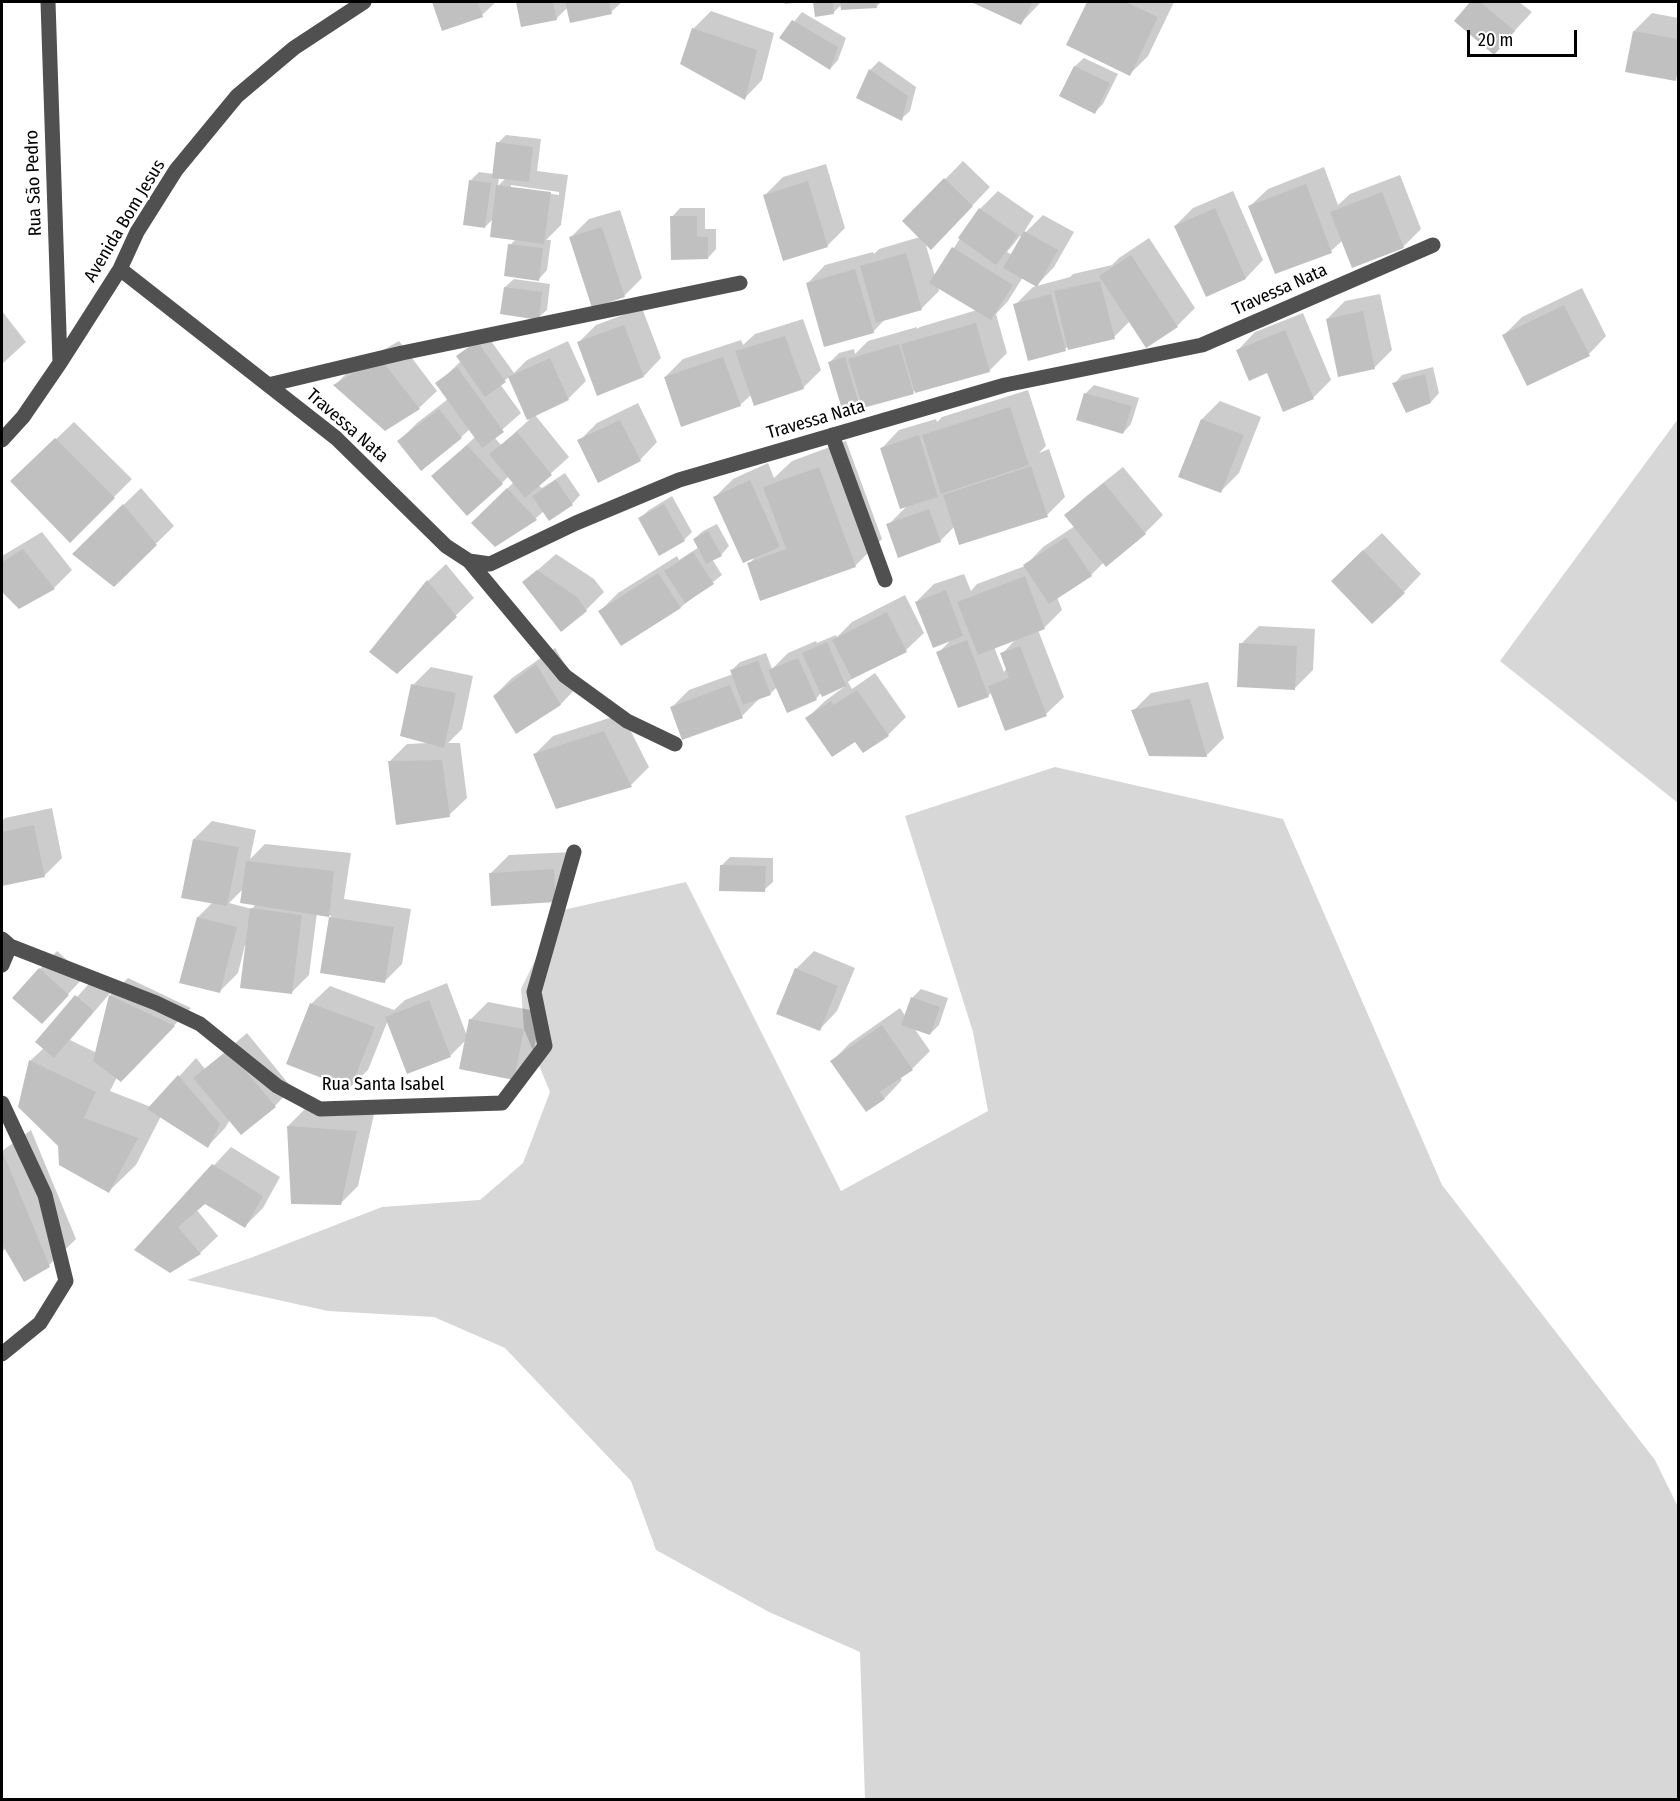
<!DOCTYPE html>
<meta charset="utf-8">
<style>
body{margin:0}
#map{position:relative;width:1680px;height:1801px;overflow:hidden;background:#fff;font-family:"Fira Sans Condensed",sans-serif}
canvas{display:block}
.frame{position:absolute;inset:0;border:3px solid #000;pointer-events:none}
.scale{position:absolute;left:1467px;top:30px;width:110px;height:27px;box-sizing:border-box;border:3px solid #000;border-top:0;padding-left:8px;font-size:18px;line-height:21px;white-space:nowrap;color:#000;-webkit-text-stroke:4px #fff;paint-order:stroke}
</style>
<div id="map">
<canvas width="1680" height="1801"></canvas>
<div class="frame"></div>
<div class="scale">20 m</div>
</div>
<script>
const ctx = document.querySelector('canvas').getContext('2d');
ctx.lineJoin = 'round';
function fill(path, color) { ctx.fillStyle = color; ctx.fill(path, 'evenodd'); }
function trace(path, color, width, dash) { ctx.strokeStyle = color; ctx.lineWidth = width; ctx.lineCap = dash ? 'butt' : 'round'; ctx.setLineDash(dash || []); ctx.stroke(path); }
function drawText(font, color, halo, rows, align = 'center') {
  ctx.font = font + ' "Fira Sans Condensed",sans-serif'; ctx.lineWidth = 4.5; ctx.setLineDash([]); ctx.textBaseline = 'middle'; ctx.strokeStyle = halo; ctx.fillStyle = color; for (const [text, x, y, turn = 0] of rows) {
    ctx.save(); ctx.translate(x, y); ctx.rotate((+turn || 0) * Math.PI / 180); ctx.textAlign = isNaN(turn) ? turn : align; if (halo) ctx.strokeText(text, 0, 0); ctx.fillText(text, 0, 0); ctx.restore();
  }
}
const green = new Path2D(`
 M 1678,419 L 1678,803 L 1500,661 Z
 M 1055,767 L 1283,819 L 1442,1185 L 1655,1460 L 1678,1507 L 1678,1799 L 865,1799 L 860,1652 L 769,1612 L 656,1550 L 631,1481 L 505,1348 L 434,1317 L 328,1311 L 187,1280 L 253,1257 L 382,1207 L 480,1200 L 523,1163 L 550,1092 L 524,1029 L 521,989 L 559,911 L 686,882 L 841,1191 L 988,1111 L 973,1032 L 905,816 Z`);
const shadow = new Path2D(`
 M 434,2 L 496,2 L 482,15 L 443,29 Z
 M 518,2 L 622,2 L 611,12 L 568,7 L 556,19 L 522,26 Z
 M 784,2 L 802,2 L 785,4 Z
 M 815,2 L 881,2 L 876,7 L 842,4 L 834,12 L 817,15 Z
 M 974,2 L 1041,2 L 1021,23 Z
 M 1089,2 L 1174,2 L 1148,56 L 1130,74 L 1068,44 Z
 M 1472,2 L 1519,2 L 1532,12 L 1494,53 L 1456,21 Z
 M 711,11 L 774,33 L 762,80 L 745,98 L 693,29 Z
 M 802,12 L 846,38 L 838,60 L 830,69 L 781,38 Z
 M 1652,13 L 1678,18 L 1678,76 L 1675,79 L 1634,31 Z
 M 1084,58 L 1118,74 L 1103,104 L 1095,112 L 1061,96 L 1075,66 Z
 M 879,61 L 916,87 L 910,111 L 901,119 L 858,97 L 870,70 Z
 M 506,135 L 541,139 L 537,171 L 568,175 L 561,225 L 546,240 L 551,240 L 547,270 L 539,279 L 510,245 L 516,239 L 494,218 L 485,227 L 470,181 L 479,172 L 494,174 L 498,143 ZM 499,177 L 506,178 L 498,186 ZM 511,185 L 559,192 L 559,195 L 511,188 Z
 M 963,161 L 990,187 L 949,230 L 925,242 L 935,276 L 980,209 L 998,191 L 1034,216 L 1024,232 L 1025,233 L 1043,215 L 1074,232 L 1054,267 L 1037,285 L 1023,277 L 1008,301 L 996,314 L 1007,353 L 989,371 L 915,390 L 913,392 L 863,403 L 859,407 L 830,362 L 839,353 L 854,349 L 855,354 L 868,341 L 917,327 L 917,329 L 920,327 L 977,310 L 938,286 L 939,291 L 921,309 L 886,318 L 873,332 L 808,283 L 825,265 L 873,252 L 874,254 L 879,249 L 920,237 L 904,221 ZM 1020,236 L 1022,237 L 1012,255 L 1007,252 Z
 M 826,164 L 845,228 L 827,246 L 765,195 L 783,177 Z
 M 1324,167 L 1338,205 L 1350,194 L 1400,175 L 1421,229 L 1403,247 L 1343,240 L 1331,251 L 1275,273 L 1250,206 L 1268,189 Z
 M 1233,191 L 1263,260 L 1246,278 L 1207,295 L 1175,226 L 1193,208 Z
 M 680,208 L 705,208 L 705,229 L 716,229 L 716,249 L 708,258 L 672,217 Z
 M 620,210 L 642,278 L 624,296 L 571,237 L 589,219 Z
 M 1149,238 L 1195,308 L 1177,326 L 1130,321 L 1114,337 L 1069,346 L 1065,349 L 1015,305 L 1033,287 L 1070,277 L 1073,274 L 1112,265 L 1119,258 Z
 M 514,279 L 550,284 L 547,310 L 538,318 L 505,287 Z
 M 1582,288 L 1606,336 L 1589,354 L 1504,335 L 1522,317 Z
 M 1380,294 L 1392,350 L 1374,368 L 1327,319 L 1345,301 Z
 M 642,308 L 661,358 L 644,376 L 578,343 L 596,325 Z
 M 2,311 L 26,342 L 2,364 Z
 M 1303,313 L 1331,380 L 1313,398 L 1268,371 L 1238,350 L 1255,332 Z
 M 803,319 L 821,370 L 803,388 L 752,394 L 740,405 L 665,377 L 683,359 L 741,340 L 743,345 L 755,334 Z
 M 486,334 L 514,373 L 527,360 L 568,341 L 586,381 L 568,399 L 535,415 L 569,457 L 538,485 L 542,488 L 565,473 L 580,495 L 572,504 L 544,511 L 536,518 L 496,545 L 473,523 L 514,482 L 509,476 L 502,483 L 434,476 L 475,437 L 470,429 L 461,437 L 399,441 L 417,423 L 448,399 L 437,384 L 461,361 L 458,356 ZM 509,377 L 529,420 L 501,445 L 494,437 L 521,413 L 500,384 Z
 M 399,341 L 437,391 L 419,408 L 335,385 L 352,368 Z
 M 1433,367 L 1439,393 L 1431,402 L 1394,384 L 1402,375 Z
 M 1094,385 L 1139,398 L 1131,424 L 1123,433 L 1085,394 Z
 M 1028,390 L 1046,446 L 1039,453 L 1049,449 L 1065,497 L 1047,515 L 955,526 L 940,541 L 888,525 L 908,505 L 882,448 L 899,430 L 936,419 L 937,422 L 942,417 Z
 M 1220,401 L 1261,417 L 1239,473 L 1221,491 L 1202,419 Z
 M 638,403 L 657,442 L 640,460 L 579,441 L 597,423 Z
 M 74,422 L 132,479 L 70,541 L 30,464 Z
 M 846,441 L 882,539 L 855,566 L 749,564 L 756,556 L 715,497 L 733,479 L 768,463 L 774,478 L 792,461 Z
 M 1123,467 L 1163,515 L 1145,533 L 1104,562 L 1091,575 L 1057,597 L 1062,610 L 1044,628 L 1038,630 L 1064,697 L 1046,714 L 992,692 L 988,696 L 938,653 L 952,639 L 916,602 L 934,584 L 964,574 L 971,591 L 977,584 L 1025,566 L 1043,547 L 1075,526 L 1066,515 L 1084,498 ZM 1017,638 L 1002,654 L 1007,668 L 1004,672 L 994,647 Z
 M 141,488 L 174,526 L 114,585 L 74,553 Z
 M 672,496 L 692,532 L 684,540 L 640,518 L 649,510 Z
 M 717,524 L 729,546 L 721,555 L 712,559 L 722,575 L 681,607 L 621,644 L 600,611 L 618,593 L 677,556 L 679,560 L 699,547 L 694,539 L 703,531 Z
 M 42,532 L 72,570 L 54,588 L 20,607 L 2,589 L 2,556 Z
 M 1382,533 L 1421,574 L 1404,592 L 1350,563 Z
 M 556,554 L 594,579 L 604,592 L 586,610 L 562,629 L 524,582 Z
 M 446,564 L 474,598 L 397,672 L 371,652 L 428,581 Z
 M 905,595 L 924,633 L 906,650 L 853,678 L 848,682 L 852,689 L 875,673 L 906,717 L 888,735 L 856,740 L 807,718 L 825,701 L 844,687 L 843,686 L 821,693 L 816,699 L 777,687 L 770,694 L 760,698 L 742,716 L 671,708 L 689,690 L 733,674 L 731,671 L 740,662 L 766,653 L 772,669 L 788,653 L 816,641 L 817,643 L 836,635 L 837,637 L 852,622 Z
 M 1259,626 L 1315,629 L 1313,670 L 1295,688 L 1241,644 Z
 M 555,648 L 578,686 L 561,704 L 517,732 L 494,696 L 512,678 Z
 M 431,667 L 473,676 L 462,729 L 448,743 L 460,743 L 467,798 L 449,815 L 389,762 L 407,744 L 429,743 L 413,685 Z
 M 1208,682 L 1224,738 L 1206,756 L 1133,711 L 1151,693 Z
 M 622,714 L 649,767 L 631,785 L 535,754 L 553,736 Z
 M 52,808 L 62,858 L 44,876 L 2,884 L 2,821 L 5,818 Z
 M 212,821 L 256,830 L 250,859 L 265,844 L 351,853 L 344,899 L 411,909 L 402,964 L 384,982 L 330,917 L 332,916 L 317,913 L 309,975 L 291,993 L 245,945 L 238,973 L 220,991 L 198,917 L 213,902 L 194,839 ZM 244,888 L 256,904 L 252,909 L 229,903 Z
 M 572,852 L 573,883 L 555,901 L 491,873 L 509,855 Z
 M 730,857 L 773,858 L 773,882 L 764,890 L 721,866 Z
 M 57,951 L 85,976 L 42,1022 L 40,969 Z
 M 814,951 L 855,968 L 837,1011 L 820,1029 L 796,969 Z
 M 94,978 L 111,992 L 70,1040 L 97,1053 L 111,993 L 112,994 L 128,978 L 191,1008 L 139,1062 L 117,1077 L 110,1091 L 151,1107 L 196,1058 L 205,1069 L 247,1033 L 292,1088 L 275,1106 L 230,1120 L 225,1128 L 208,1146 L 161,1116 L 136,1165 L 109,1191 L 60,1145 L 30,1061 L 44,1048 L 37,1042 Z
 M 447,983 L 467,1036 L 470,1020 L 488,1002 L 541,1012 L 532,1061 L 514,1078 L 466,1040 L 450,1056 L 388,1020 L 368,1070 L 350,1087 L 288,1064 L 312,1003 L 330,986 L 394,1010 L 405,1000 Z
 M 921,989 L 948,998 L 939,1025 L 930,1034 L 914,1028 L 930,1051 L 912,1069 L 900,1077 L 902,1080 L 885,1098 L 866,1110 L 832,1061 L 850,1043 L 900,1008 L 906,1017 L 913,997 Z
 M 306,1108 L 374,1114 L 358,1186 L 340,1204 L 292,1202 L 288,1126 Z
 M 31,1130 L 76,1239 L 49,1265 L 25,1280 L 6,1248 L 2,1252 L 2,1151 Z
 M 231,1147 L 280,1177 L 263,1208 L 245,1226 L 205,1202 L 196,1209 L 218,1236 L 200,1253 L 136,1249 Z`);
const building = new Path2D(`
 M 432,2 L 478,2 L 483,17 L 442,31 Z
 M 516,2 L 553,2 L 557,20 L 521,27 Z
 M 565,2 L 609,2 L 612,14 L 570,23 Z
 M 813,2 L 833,2 L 834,14 L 815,17 Z
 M 840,2 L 876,2 L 877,8 L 841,10 Z
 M 971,2 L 1033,2 L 1021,25 Z
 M 1087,2 L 1126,2 L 1158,17 L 1130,76 L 1066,45 Z
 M 1470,2 L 1480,2 L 1515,31 L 1494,55 L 1454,21 Z
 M 792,20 L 838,47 L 830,70 L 779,38 Z
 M 692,28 L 757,50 L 745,100 L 680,64 Z
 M 1633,31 L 1678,39 L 1678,66 L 1676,81 L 1625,72 Z
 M 1074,66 L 1110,83 L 1095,114 L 1059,96 Z
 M 869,69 L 908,96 L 902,121 L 856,98 Z
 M 496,142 L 533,147 L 529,182 L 492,178 Z
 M 944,178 L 973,206 L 931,250 L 902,221 Z
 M 469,180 L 491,183 L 485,228 L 463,225 Z
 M 808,181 L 828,247 L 783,261 L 763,195 Z
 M 1306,184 L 1332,253 L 1275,274 L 1248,206 Z
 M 496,185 L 551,192 L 544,244 L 490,237 Z
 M 1382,192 L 1404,248 L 1352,268 L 1330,212 Z
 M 979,208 L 1018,235 L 996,265 L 958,238 Z
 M 1215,208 L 1246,279 L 1206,297 L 1174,226 Z
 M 670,216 L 697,216 L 697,237 L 708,237 L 708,259 L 671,260 Z
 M 602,227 L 625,297 L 592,308 L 569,237 Z
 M 1024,231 L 1058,250 L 1037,287 L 1003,268 Z
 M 508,244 L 543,248 L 539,281 L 504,276 Z
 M 952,247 L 1013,285 L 991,320 L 929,283 Z
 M 906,253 L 922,310 L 876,323 L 860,266 Z
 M 1131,255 L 1178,327 L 1146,348 L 1099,276 Z
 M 855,269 L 874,333 L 824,347 L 806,283 Z
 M 1100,281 L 1115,339 L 1068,350 L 1054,291 Z
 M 504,287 L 542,292 L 539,320 L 500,314 Z
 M 1051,294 L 1066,351 L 1028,361 L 1013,304 Z
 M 1564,305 L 1590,356 L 1527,386 L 1502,335 Z
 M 1363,311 L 1375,369 L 1338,377 L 1326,319 Z
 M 976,323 L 990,372 L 915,393 L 901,344 Z
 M 624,325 L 644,377 L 597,396 L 577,342 Z
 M 1285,330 L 1314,399 L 1283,412 L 1267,373 L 1249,381 L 1236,350 Z
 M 785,336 L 804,389 L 754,406 L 735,351 Z
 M 477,341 L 506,382 L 485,397 L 456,356 Z
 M 899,344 L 914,394 L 863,408 L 848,359 Z
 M 723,357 L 741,406 L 681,427 L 664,377 Z
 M 845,357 L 860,408 L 843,413 L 828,362 Z
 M 380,358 L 420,409 L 385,431 L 333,385 Z
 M 550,358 L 569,400 L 527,420 L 508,377 Z
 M 457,367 L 504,432 L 482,448 L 435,383 Z
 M 1425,374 L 1431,403 L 1406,413 L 1392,383 Z
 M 1084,393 L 1132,406 L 1123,434 L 1076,420 Z
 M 1010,407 L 1029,465 L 941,494 L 922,435 Z
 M 439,409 L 462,438 L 421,471 L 397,441 Z
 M 1201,419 L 1244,435 L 1221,493 L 1178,477 Z
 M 620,420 L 641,461 L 598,483 L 577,440 Z
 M 517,432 L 552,475 L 525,498 L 489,454 Z
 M 919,435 L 938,497 L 900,509 L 880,448 Z
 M 55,438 L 115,498 L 70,543 L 10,481 Z
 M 467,445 L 503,484 L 467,516 L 431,476 Z
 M 1031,466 L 1048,517 L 959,545 L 943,495 Z
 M 819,467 L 856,567 L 760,601 L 747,563 L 786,549 L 763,487 Z
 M 556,480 L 573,505 L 549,521 L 532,496 Z
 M 750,480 L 780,547 L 743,563 L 713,497 Z
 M 1104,483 L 1146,534 L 1106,567 L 1064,515 Z
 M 507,488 L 537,520 L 495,547 L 471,523 Z
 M 123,504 L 157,545 L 114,587 L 72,554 Z
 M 664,504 L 685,541 L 659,556 L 638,518 Z
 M 929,509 L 941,542 L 898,558 L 886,524 Z
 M 708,531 L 722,556 L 706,564 L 693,539 Z
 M 1066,537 L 1092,576 L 1049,604 L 1023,565 Z
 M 23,549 L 55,589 L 19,609 L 2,592 L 2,562 Z
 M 1363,550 L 1405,593 L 1372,624 L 1331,581 Z
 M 693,552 L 714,584 L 685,603 L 664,571 Z
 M 537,570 L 577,597 L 587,611 L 561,632 L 522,582 Z
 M 658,573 L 681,608 L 621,646 L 598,611 Z
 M 1025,576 L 1045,629 L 978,655 L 957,602 Z
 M 427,580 L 457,617 L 397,674 L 369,652 Z
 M 946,590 L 963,636 L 933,648 L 915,602 Z
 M 887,612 L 907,652 L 852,679 L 832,640 Z
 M 967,640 L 989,697 L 958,708 L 936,652 Z
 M 827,642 L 846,686 L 822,697 L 802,653 Z
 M 1239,643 L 1297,646 L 1295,690 L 1237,687 Z
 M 1020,646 L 1047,716 L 1005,731 L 988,686 L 1009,678 L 1000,653 Z
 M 798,658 L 817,700 L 787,713 L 768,670 Z
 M 758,661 L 771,695 L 743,705 L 730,670 Z
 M 536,664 L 561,705 L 516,734 L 493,696 Z
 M 411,684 L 456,693 L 444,748 L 400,736 Z
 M 730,685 L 743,718 L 682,740 L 670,707 Z
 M 857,690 L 889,736 L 863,753 L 855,742 L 832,757 L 805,718 L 831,701 L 833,705 Z
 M 1190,699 L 1207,757 L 1149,756 L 1131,710 Z
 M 604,731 L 632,787 L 556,809 L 533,754 Z
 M 442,760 L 450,817 L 396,825 L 388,761 Z
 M 34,825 L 45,877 L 2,886 L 2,832 Z
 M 193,839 L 239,847 L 227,906 L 181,898 Z
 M 246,861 L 334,871 L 329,917 L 240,903 Z
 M 720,865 L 766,866 L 765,892 L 719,891 Z
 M 554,869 L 556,902 L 491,906 L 489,873 Z
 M 250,908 L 302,915 L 292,994 L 240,988 Z
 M 197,917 L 237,927 L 220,993 L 179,983 Z
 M 329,917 L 394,927 L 385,983 L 320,973 Z
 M 39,968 L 69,995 L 42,1024 L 12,998 Z
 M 795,968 L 838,986 L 820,1031 L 776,1014 Z
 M 75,995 L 94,1011 L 54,1058 L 35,1042 Z
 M 109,995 L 175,1026 L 121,1082 L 93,1061 Z
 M 911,997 L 940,1007 L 930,1035 L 901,1025 Z
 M 429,1000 L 451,1057 L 407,1074 L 385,1017 Z
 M 310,1003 L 375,1027 L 350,1089 L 286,1064 Z
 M 469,1019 L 524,1029 L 514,1080 L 459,1069 Z
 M 882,1025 L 913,1070 L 880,1092 L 885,1099 L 866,1112 L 830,1061 Z
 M 228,1050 L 276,1107 L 241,1135 L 193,1078 Z
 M 29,1060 L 96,1092 L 84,1118 L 138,1138 L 109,1193 L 59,1165 L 58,1146 L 18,1107 Z
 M 178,1075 L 220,1124 L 208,1148 L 147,1109 Z
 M 287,1126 L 357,1131 L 341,1205 L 291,1204 Z
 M 4,1155 L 50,1267 L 24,1282 L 2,1244 L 2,1157 Z
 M 212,1164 L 263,1196 L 245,1228 L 205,1204 L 178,1227 L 201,1254 L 170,1273 L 134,1250 Z`);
const minor = new Path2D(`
 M 48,2 L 60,363
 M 120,269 L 336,438 L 446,546 L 469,561 L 490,564 L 576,523 L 679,480 L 1005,385 L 1202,345 L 1433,245
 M 268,385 L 402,353 L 740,283
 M 832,435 L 885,580
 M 2,440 L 23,417 L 60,363 L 120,269 L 137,232 L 176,170 L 237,96 L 294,48 L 364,2
 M 469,561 L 565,676 L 627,721 L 675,744
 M 2,939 L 10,946 L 156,1003 L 200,1024 L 277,1086 L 320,1109 L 502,1103 L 545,1046 L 534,992 L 574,852
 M 2,965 L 10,946
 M 2,1103 L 45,1195 L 66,1281 L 40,1323 L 2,1354`);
const streetNames = [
 ["Rua São Pedro",34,183,-92],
 ["Avenida Bom Jesus",125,221,-59],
 ["Travessa Nata",1280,290,-24],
 ["Travessa Nata",816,420,-16],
 ["Travessa Nata",347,426,41],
 ["Rua Santa Isabel",383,1085]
];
fill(green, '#d7d7d7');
fill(shadow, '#0003');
fill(building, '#c0c0c0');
trace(minor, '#505050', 15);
drawText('18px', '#000', '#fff', streetNames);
</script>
